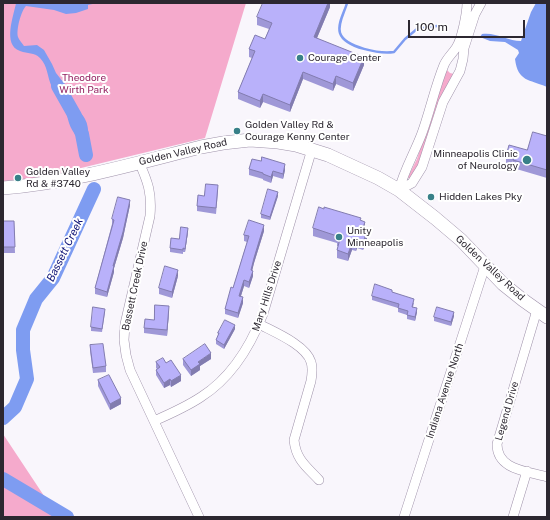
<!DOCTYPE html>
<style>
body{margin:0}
#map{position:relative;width:550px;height:520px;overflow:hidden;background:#f9f6fc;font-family:"Public Sans",sans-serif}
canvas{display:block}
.frame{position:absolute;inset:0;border:4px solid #2c2730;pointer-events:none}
.scale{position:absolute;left:408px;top:20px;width:117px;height:18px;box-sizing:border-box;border:2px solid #2c2730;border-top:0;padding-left:5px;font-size:12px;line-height:14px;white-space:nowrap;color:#2c2730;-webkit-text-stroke:3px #fff;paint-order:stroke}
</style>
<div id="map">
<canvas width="550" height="520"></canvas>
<div class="frame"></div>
<div class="scale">100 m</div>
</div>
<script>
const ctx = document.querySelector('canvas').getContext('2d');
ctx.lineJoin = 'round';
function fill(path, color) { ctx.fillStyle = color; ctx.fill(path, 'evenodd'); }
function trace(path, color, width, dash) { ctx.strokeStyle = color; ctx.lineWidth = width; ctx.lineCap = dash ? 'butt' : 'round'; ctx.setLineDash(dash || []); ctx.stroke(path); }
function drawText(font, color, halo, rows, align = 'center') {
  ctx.font = font + ' "Public Sans",sans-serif'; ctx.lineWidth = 4; ctx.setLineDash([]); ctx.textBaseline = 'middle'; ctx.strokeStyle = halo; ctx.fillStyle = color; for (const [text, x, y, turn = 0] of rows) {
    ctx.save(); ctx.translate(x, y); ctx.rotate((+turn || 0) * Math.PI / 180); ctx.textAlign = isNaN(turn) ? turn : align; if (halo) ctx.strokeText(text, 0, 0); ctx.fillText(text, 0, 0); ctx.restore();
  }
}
const green = new Path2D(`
 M 3,3 L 246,3 L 205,138 L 48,176 L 23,180 L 3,181 Z
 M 446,69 L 450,73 L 454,74 L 422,161 L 409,179 L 408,177 L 417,159 Z
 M 3,434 L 58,517 L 3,517 Z`);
const water = new Path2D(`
 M 16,3 L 97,3 L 88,5 L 88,9 L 76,13 L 66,14 L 54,10 L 26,6 C 21,11 16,30 18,37 C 19,40 22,43 24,46 L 37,45 L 44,50 L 52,64 L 56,73 L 60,78 L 63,83 L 64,91 L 70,101 L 65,104 C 64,101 62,98 61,95 C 58,92 54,90 52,87 C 47,77 48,66 40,58 C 34,52 28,54 20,51 C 2,45 14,15 16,3 Z
 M 536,3 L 547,3 L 547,87 C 529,79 518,82 515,59 L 519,53 L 518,50 L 505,42 L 490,41 L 480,37 L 482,34 C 496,32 508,41 521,41 L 531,12 Z
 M 72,104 C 76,109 82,113 85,119 C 91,129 86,143 89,154 L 83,156 L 79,147 L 77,136 C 69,129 68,118 65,108 Z`);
const stream = new Path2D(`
 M 347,3 C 345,11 337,24 340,33 C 345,48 381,54 394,52 L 405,39 L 417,29 L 437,26`);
const river = new Path2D(`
 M 58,86 L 75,116 L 82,134 L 86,155
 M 3,418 L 15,407 L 27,379 L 23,350 L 23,330 L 36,299 L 53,278 L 94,189
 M 3,479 L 67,517`);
const street = new Path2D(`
 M 139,162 C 148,182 152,193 150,216 L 125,324 L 124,340 L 126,355 L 130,370 L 199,517
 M 399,190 L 412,183 L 422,167 L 443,102 L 460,71 L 463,59 L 464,48 L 475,14 L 481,3
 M 399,190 C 404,170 415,152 422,133 C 430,111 435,87 444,65 C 447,58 452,54 456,48 C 462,39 467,13 467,3
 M 537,310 L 497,444 C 497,470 527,471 547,477
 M 259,324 C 274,332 306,345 311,362 C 313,368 312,375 311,381 L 294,440 C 296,460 307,467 319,480
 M 154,421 C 170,414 186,407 201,397 C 231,378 250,347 263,314 L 312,149
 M 404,517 L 485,266
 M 513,517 L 527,471`);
const secondary = new Path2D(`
 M 3,188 C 69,183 137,163 201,147 L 223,143 L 250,140 L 278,142 L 296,145 L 328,155 L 378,178 L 399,190 L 435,218 L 461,240 L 503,284 L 523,300 L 547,317`);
const wall = new Path2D(`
 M 330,3 L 330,7 L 317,38 L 364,65 L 353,91 L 336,84 L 333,91 L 303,79 L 290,112 L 263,102 L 260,108 L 238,99 L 238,92 L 252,58 L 249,57 L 249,49 L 265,39 L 269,29 L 257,25 L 257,17 Z
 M 547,136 L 547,178 L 513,168 L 513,165 L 506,163 L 506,156 L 527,150 Z
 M 249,169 L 285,170 L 283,179 L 273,176 L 271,183 L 263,180 L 263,179 L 249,175 Z
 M 218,191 L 216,214 L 197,211 L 197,206 L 204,196 Z
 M 278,196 L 270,220 L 261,218 L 261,214 Z
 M 130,205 L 123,238 L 114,268 L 114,272 L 107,297 L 95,294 L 95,288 L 112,224 L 112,219 Z
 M 3,221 L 14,221 L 15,253 L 3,253 Z
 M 361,221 L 365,229 L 364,231 L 367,239 L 363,250 L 357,248 L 356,251 L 352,250 L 348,261 L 337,258 L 337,250 L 338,246 L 337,246 L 337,243 L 313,236 L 313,228 Z
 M 264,231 L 254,263 L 252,270 L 253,276 L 249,288 L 244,286 L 241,296 L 243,303 L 238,318 L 225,314 L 225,309 L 233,288 L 247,242 L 244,241 L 244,235 Z
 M 188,232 L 185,252 L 183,252 L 183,254 L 170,252 L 170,248 Z
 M 178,276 L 172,298 L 159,294 L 159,288 Z
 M 392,292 L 414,303 L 413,307 L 417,312 L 415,321 L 407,319 L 407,315 L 398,312 L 398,308 L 372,300 L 372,296 Z
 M 105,312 L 102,332 L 91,331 L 91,327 Z
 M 169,312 L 167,336 L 144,333 L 144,328 L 154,320 Z
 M 454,316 L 451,326 L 434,321 L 434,317 Z
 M 235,329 L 224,349 L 216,344 L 216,340 L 218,336 L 218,333 Z
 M 90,345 L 106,366 L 106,372 L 93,373 L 90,351 Z
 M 183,359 L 211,359 L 200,366 L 200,370 L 191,376 L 183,365 Z
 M 156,362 L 166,363 L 181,381 L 171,387 L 170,385 L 164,388 L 156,375 L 156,370 L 157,369 L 156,368 Z
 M 98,380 L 121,404 L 110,410 L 98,386 Z`);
const shadedWall = new Path2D(`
 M 328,3 L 330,3 L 330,7 L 314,45 L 314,37 Z
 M 364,57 L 364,65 L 353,91 L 353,83 Z
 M 303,72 L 303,79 L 290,112 L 290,105 Z
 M 336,76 L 336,84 L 333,91 L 333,84 Z
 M 263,94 L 263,102 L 260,108 L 260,101 Z
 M 285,164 L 285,170 L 283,179 L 283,174 Z
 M 273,171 L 273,176 L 271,183 L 271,177 Z
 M 278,192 L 278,196 L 270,220 L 270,217 Z
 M 130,200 L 130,205 L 123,238 L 114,268 L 114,272 L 107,297 L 107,292 Z
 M 365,222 L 365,229 L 362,238 L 362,230 Z
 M 264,225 L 264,231 L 254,263 L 251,276 L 251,270 L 254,258 Z
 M 188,228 L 188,232 L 185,252 L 185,249 Z
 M 367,232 L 367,239 L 363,250 L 363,242 Z
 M 357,240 L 357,248 L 356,251 L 356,244 Z
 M 352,243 L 352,250 L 348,261 L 348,254 Z
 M 178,270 L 178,276 L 172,298 L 172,292 Z
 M 253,271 L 253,276 L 249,288 L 249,282 Z
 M 244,280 L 244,286 L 239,302 L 239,296 Z
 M 243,297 L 243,303 L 238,318 L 238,313 Z
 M 169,306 L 169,312 L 167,336 L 167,330 Z
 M 417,308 L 417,312 L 415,321 L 415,317 Z
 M 454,312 L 454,316 L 451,326 L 451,322 Z
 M 235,325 L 235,329 L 224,349 L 224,345 Z
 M 211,353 L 211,359 L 200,366 L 200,370 L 191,376 L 191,370 L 198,362 Z
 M 181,375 L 181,381 L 171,387 L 171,381 Z
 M 170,379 L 170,385 L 164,388 L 164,383 Z
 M 121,398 L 121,404 L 110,410 L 110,404 Z`);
const building = new Path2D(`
 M 263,3 L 328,3 L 314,37 L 364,57 L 353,83 L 336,76 L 333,84 L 303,72 L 290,105 L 263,94 L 260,101 L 238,92 L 255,51 L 249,49 L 255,35 L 265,39 L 272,23 L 257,17 Z
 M 533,132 L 547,136 L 547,170 L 513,160 L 514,158 L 506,156 L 509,145 L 527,150 Z
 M 262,157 L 285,164 L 283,174 L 273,171 L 271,177 L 263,174 L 263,173 L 249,169 L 252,159 L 261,161 Z
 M 206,184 L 218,185 L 216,208 L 197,206 L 198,195 L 204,196 Z
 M 268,189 L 278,192 L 270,217 L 261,214 Z
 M 118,197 L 130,200 L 123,232 L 113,266 L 114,266 L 107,292 L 95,288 L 114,220 L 112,219 Z
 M 319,207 L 324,209 L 324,207 L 361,218 L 360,220 L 365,222 L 362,230 L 367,232 L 363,242 L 357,240 L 356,244 L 352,243 L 348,254 L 337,250 L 340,239 L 337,238 L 337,236 L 313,228 Z
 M 249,220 L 264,225 L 254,258 L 251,270 L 253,271 L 249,282 L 244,280 L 239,296 L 243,297 L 238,313 L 225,309 L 231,287 L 233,288 L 249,236 L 244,235 Z
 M 3,221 L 14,221 L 15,247 L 3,247 Z
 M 181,227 L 188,228 L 185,249 L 183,248 L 183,250 L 170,248 L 171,238 L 179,239 Z
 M 165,266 L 178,270 L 172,292 L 159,288 Z
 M 375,284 L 392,290 L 392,292 L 414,299 L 412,307 L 417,308 L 415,317 L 407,315 L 408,311 L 398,308 L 399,304 L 372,296 Z
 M 155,305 L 169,306 L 167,330 L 144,328 L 145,319 L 154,320 Z
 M 93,307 L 105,309 L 102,329 L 91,327 Z
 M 437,307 L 454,312 L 451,322 L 434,317 Z
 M 225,320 L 235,325 L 224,345 L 216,340 L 219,333 L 218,333 Z
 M 103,344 L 106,366 L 93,368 L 90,345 Z
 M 205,344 L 211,353 L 198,362 L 200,364 L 191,370 L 183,359 Z
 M 163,358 L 166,363 L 171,360 L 181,375 L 171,381 L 170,379 L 164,383 L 156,370 L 160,367 L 156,362 Z
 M 109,375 L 121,398 L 110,404 L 98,380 Z`);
const markers = [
 [300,58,4,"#388088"],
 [237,131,4,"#388088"],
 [527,160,5,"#388088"],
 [18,178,4,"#388088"],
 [431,197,4,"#388088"],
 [339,237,4,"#388088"]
];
const poiNames = [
 ["Courage Center",308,58],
 ["Golden Valley Rd &",245,125],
 ["Courage Kenny Center",245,137],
 ["Minneapolis Clinic",518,154,"right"],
 ["of Neurology",518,166,"right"],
 ["Golden Valley",26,172],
 ["Rd & #3740",26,184],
 ["Hidden Lakes Pky",439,197],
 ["Unity",347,231],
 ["Minneapolis",347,243]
];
const parkNames = [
 ["Theodore",84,78],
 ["Wirth Park",84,90]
];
const streetNames = [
 ["Golden Valley Road",183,152,-13],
 ["Golden Valley Road",490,268,43],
 ["Bassett Creek Drive",135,286,-78],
 ["Mary Hills Drive",267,296,-72],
 ["Indiana Avenue North",445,391,-72],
 ["Legend Drive",507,411,-74]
];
const waterNames = [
 ["Bassett Creek",65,250,-64]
];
fill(green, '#f5aacc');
fill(water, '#7e9cf1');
trace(stream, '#7e9cf1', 2.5);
trace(river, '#7e9cf1', 14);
trace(street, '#9f92aa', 10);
trace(secondary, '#9f92aa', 14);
trace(street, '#fff', 9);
trace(secondary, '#fff', 13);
fill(wall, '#9f98d7');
fill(shadedWall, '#827caf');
fill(building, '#b9b1fa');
trace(building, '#827caf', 1);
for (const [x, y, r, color] of markers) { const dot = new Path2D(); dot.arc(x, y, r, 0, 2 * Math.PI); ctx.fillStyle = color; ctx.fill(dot); trace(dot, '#fff', 1.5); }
drawText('10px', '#2c2730', '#fff', poiNames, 'left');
drawText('10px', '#942362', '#fff', parkNames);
drawText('10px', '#2c2730', '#fff', streetNames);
drawText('italic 11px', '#0e1376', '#fff', waterNames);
</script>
